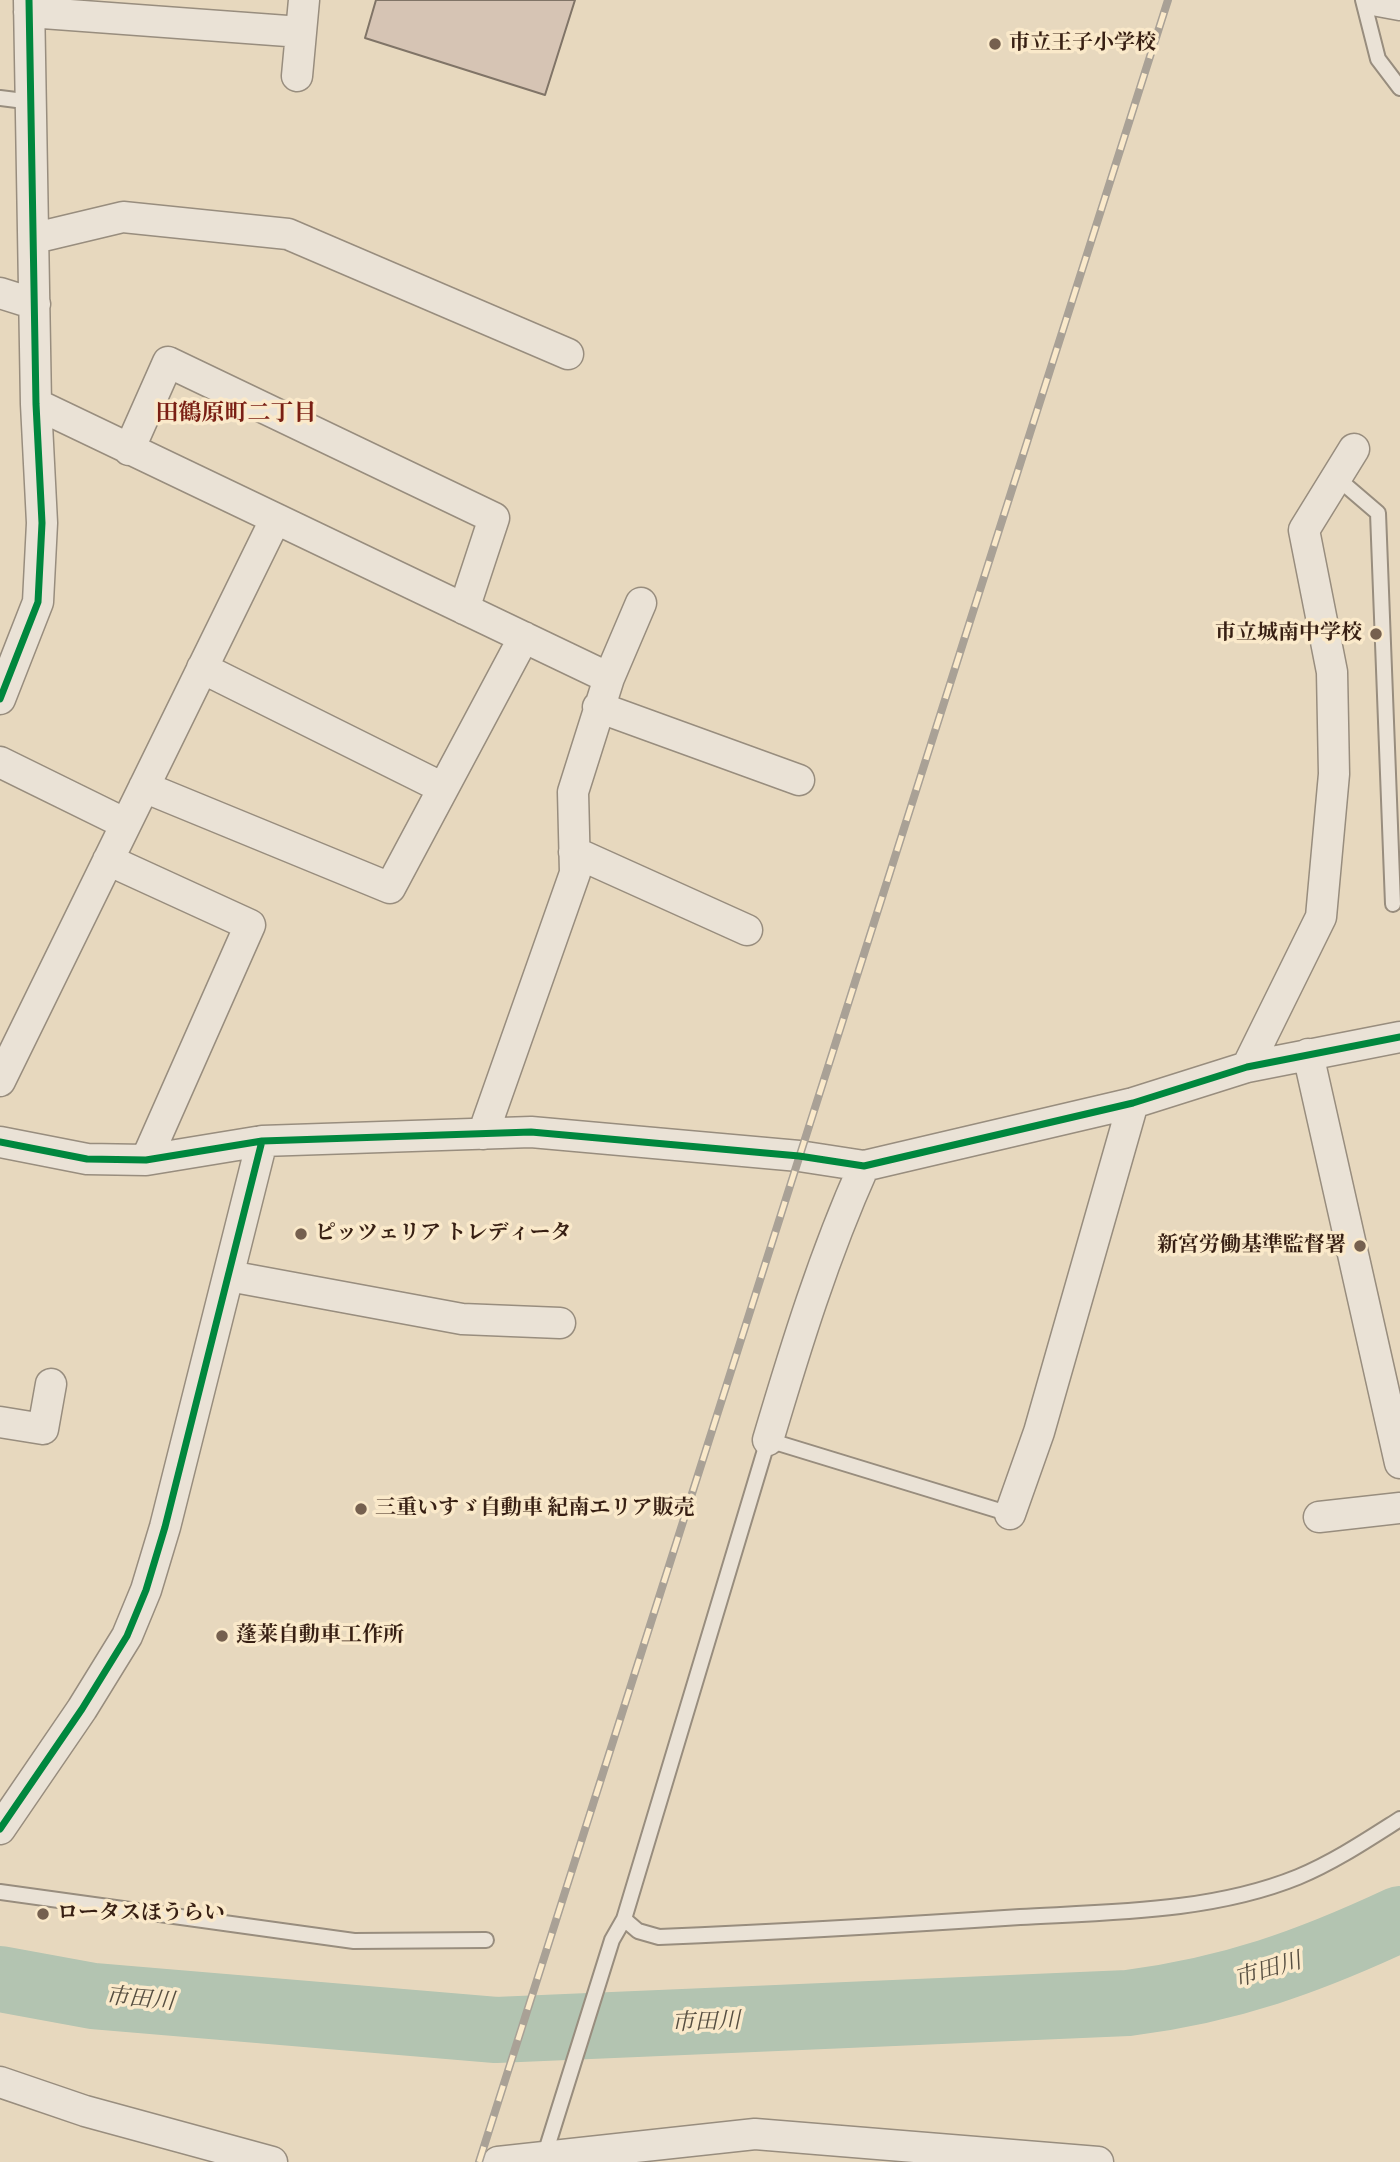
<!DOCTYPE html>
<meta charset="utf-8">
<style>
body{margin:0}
canvas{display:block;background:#e7d8be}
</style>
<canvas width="1400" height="2162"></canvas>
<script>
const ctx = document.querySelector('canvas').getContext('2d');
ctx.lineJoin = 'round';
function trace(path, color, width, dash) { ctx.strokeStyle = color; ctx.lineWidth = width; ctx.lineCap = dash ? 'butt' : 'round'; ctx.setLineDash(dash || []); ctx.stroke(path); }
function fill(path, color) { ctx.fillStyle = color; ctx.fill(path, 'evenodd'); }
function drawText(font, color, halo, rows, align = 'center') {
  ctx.font = font + ' "Gentium Book Plus","Noto Serif JP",serif'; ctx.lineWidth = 7; ctx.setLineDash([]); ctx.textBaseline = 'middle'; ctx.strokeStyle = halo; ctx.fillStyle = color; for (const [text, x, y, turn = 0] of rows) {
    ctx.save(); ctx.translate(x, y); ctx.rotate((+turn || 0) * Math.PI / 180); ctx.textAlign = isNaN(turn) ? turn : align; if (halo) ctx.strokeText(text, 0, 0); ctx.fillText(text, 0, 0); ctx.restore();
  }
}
const river = new Path2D(`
 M 0,1979 L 93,1996 L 496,2030 L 1128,2003 C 1230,1990 1308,1962 1400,1919`);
const building = new Path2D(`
 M 376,0 L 575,0 L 545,95 L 365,38 Z`);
const lane = new Path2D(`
 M 1363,0 L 1378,59 L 1400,88
 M 0,98 L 32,102
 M 1336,477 L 1378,513 L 1393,904
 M 0,1892 L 354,1941 L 486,1940
 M 624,1919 L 638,1931 L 659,1937 C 779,1932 900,1925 1020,1917 C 1111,1912 1212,1912 1298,1877 C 1334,1862 1367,1840 1400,1819
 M 544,2157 L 612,1940 L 624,1919 L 768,1440 L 1010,1514`);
const street = new Path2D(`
 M 1373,0 L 1400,5
 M 29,12 L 301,32
 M 297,76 L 304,0
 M 35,238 L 123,217 L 288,234 L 568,354
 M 0,293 L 35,304
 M 36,404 L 609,678
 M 129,450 L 168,362 L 494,518 L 464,609
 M 202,668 L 443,788
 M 0,699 L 38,602 L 42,523 L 36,404 L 29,0
 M 598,707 L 799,780
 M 0,762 L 126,824
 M 144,787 L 390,888 L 524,637
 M 574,852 L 747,930
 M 108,860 L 250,925 L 146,1160
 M 1308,1054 L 1400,1463
 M 1247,1067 L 1321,917 L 1334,774 L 1332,672 L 1304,530 L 1354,449
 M 0,1081 L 275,520
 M 483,1134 L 575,873 L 573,792 L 609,678 L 641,603
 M 0,1142 L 87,1159 L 146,1160 L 262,1141 L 531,1132 L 799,1156 L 864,1166 L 1133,1103 L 1247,1067 L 1400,1037
 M 229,1276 L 462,1319 L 560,1323
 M 0,1422 L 43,1429 L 51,1384
 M 768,1440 C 796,1346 824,1255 864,1166
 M 1010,1514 L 1039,1432 L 1133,1103
 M 1319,1517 L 1400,1508
 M 0,1829 L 82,1709 L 127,1636 L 146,1590 L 165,1527 L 262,1141
 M 0,2082 L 85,2111 L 272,2162
 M 498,2162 L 755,2134 L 1098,2162`);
const rail = new Path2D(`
 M 479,2162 L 1168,0`);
const cycleway = new Path2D(`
 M 0,699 L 38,602 L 42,523 L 36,404 L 29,0
 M 0,1142 L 87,1159 L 146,1160 L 262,1141 L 531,1132 L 799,1156 L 864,1166 L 1133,1103 L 1247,1067 L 1400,1037
 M 0,1829 L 82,1709 L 127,1636 L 146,1590 L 165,1527 L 262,1141`);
const markers = [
 [995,44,7,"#75604f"],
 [1376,634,7,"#75604f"],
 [301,1234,7,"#75604f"],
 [1360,1246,7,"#75604f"],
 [361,1509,7,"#75604f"],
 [222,1636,7,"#75604f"],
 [43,1914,7,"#75604f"]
];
const poiNames = [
 ["市立王子小学校",1009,44],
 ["市立城南中学校",1362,634,"right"],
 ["ピッツェリア トレディータ",315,1234],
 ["新宮労働基準監督署",1346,1246,"right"],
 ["三重いすゞ自動車 紀南エリア販売",375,1509],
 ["蓬莱自動車工作所",236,1636],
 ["ロータスほうらい",57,1914]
];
const neighbourhoodNames = [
 ["田鶴原町二丁目",236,414]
];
const waterNames = [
 ["市田川",1268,1971,-17],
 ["市田川",140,2000,5],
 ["市田川",706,2023,-2]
];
trace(river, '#b3c4b1', 66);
fill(building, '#d6c4b4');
trace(building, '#807467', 2);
trace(lane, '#988d7e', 18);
trace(street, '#988d7e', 33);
trace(lane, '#eae2d6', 14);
trace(street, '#eae2d6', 30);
trace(rail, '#a9a196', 8);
trace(rail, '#fae9ca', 5, [16]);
trace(cycleway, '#00873e', 7);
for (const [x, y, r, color] of markers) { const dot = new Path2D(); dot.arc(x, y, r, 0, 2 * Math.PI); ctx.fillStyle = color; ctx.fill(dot); trace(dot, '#fae9ca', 2.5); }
drawText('bold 21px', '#371f13', '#fae9ca', poiNames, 'left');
drawText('bold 23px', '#7a1f14', '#fae9ca', neighbourhoodNames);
drawText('italic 23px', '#564e41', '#fae9ca', waterNames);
</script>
